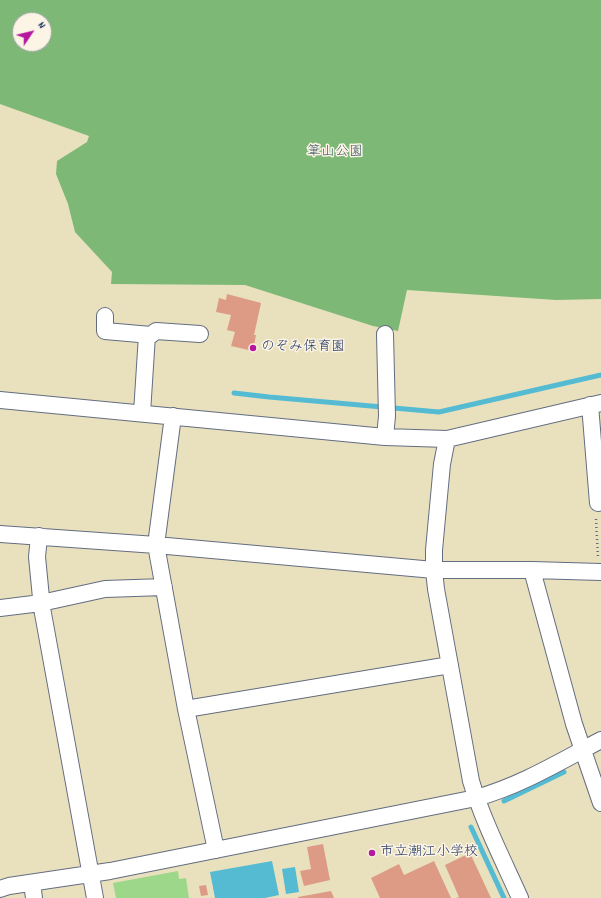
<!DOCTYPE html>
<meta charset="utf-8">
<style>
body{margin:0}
#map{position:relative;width:601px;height:898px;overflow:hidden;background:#e9e1be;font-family:Dekko,sans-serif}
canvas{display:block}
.north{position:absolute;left:12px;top:12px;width:40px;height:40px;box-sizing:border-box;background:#fcf5e5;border:1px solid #a2a6af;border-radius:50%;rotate:55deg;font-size:11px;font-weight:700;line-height:16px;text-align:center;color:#1b2f5e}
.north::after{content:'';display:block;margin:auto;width:14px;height:18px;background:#b5179e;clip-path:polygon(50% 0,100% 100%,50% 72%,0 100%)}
</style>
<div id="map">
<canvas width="601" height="898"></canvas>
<div class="north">N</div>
</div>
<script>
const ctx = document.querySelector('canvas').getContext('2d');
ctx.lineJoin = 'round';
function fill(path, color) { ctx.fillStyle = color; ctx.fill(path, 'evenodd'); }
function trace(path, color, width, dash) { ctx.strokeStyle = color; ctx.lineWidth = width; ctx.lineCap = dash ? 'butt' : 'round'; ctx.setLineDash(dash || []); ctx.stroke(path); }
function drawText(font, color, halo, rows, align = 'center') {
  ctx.font = font + ' Dekko,"Klee One",sans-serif'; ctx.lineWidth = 3; ctx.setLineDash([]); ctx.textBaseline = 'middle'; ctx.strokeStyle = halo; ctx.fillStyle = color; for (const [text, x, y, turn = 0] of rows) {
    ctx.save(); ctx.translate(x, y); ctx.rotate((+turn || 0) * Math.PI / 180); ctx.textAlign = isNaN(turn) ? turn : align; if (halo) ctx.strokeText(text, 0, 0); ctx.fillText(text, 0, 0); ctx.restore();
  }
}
const green = new Path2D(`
 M 178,871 L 179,879 L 186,878 L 189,898 L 116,898 L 113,883 Z`);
const forest = new Path2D(`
 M 0,0 L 601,0 L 601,299 L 556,300 L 407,290 L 398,331 L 373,326 L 245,285 L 111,284 L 112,272 L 75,232 L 68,204 L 56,174 L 57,161 L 87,142 L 89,136 L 0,104 ZM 20,20 L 44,20 L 44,44 L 20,44 Z`);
const water = new Path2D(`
 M 272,861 L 279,895 L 265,898 L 215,898 L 210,872 Z
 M 295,867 L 299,892 L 286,894 L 282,869 Z`);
const stream = new Path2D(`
 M 234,393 L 269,397 L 439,412 L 601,375
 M 504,801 L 564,772
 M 471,827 L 504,898`);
const building = new Path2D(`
 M 227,294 L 261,303 L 254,335 L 256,335 L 253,351 L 231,346 L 235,332 L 227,330 L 231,315 L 216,312 L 219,298 L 226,300 Z
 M 323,844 L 330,880 L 304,886 L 300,871 L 311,869 L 307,847 Z
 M 470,853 L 491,898 L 456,898 L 459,897 L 445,865 Z
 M 434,861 L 451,898 L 380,898 L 371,878 L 399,864 L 404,875 Z
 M 206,885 L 208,895 L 201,896 L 199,886 Z
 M 331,891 L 334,898 L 298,898 L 298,897 Z`);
const path = new Path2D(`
 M 596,519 L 598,558`);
const minor = new Path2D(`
 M 105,316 L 105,331 L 151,335 L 156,331 L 200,334
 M 385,334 L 387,416 L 385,437
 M 0,400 L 385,437 L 447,439 L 601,403
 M 590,405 L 598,503
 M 142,413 L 147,335
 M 173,416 L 156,545 L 186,709 L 216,850
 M 447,439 L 442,464 L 434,550 L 434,570 L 436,589 L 471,781 C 483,821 503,860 520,898
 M 0,534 L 156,545 L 434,570 L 532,570 L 601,572
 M 39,536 L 37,557 L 42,608 L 95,898
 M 532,570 L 574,724 L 601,803
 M 0,608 L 41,603 L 105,589 L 164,587
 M 186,709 L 450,665
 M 32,883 L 34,898
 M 0,889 L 9,886 L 110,871 L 476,798 C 520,786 561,761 601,740`);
const markers = [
 [253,348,4,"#b5179e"],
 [372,853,4,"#b5179e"]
];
const parkNames = [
 ["筆山公園",335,153]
];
const poiNames = [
 ["のぞみ保育園",261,348],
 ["市立潮江小学校",380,853]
];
fill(green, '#9dd78a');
fill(forest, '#7eb876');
fill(water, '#54bbd2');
trace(stream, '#54bbd2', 5);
fill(building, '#dd9a85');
trace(minor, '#636d80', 18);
trace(path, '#636d80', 2.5, [1, 3]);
trace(minor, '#fff', 16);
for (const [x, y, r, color] of markers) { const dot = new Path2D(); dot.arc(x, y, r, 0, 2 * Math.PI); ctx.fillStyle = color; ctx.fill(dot); trace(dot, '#fcf5e5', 1.5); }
drawText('14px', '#3c5969', '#fcf5e5', parkNames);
drawText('14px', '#1b2f5e', '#fcf5e5', poiNames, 'left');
</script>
